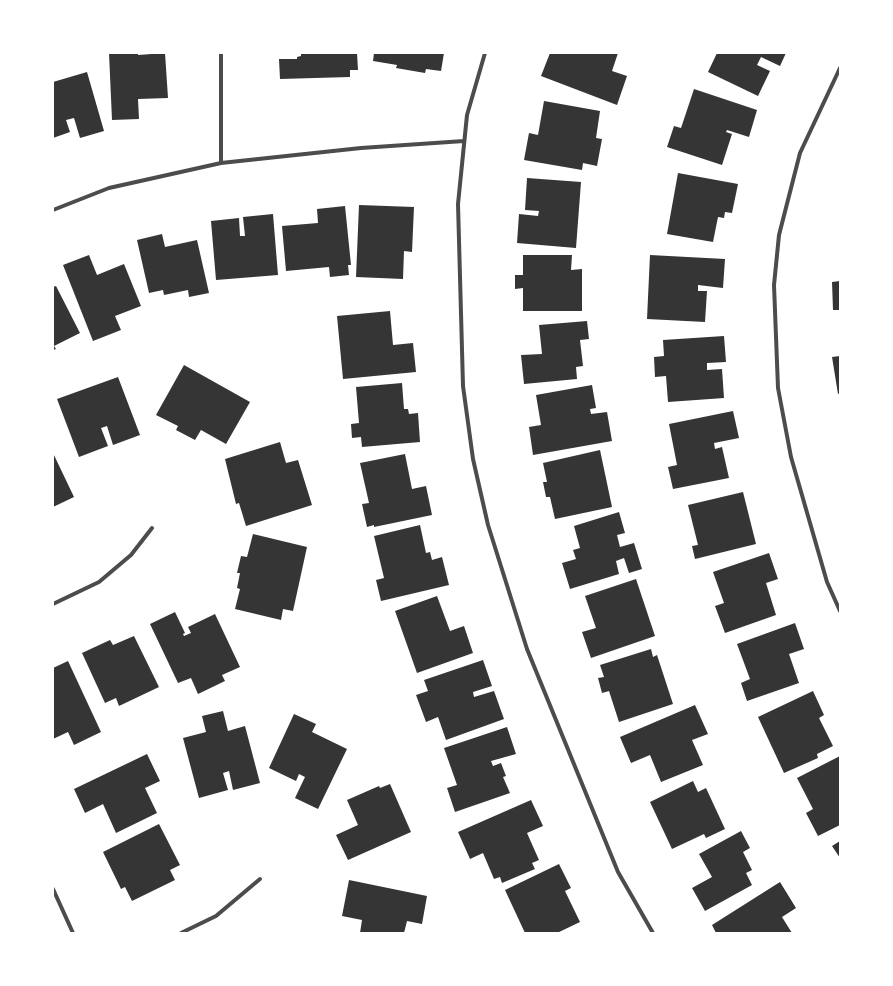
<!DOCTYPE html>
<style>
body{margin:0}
#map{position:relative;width:893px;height:986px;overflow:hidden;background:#fff;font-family:"Golos Text",sans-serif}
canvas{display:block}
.frame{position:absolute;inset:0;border:54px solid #fff;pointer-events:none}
</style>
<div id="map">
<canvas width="893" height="986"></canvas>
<div class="frame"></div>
</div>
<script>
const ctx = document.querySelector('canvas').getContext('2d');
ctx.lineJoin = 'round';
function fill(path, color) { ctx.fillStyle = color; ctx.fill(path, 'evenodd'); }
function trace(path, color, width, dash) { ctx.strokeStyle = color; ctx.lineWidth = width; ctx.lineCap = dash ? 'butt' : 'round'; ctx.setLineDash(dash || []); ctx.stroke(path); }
const building = new Path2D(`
 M 109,53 L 138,53 L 138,55 L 165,53 L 168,98 L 138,99 L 139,119 L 112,120 Z
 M 301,53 L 357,53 L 358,70 L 350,70 L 350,77 L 280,79 L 279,59 L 297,59 L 297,57 L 301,56 Z
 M 374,53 L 444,53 L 441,71 L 426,69 L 425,73 L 396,68 L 397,65 L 373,61 Z
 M 550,53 L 618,53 L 612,71 L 627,76 L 617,105 L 541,76 Z
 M 717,53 L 786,53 L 780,66 L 761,57 L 757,65 L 770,71 L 758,96 L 708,72 Z
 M 87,72 L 104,131 L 80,138 L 74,118 L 66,120 L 70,132 L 53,138 L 53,82 Z
 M 694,89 L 757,110 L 749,137 L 727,130 L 726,132 L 732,134 L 722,165 L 667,147 L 674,126 L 681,128 Z
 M 544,101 L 600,111 L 596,138 L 602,139 L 597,166 L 583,163 L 582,170 L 524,160 L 529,133 L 538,135 Z
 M 678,173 L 738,184 L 732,213 L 725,212 L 724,218 L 718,217 L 713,242 L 667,234 Z
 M 527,178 L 581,182 L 576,248 L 517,243 L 519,214 L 538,216 L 539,211 L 525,210 Z
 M 359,205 L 414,207 L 412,252 L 404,251 L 403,279 L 356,277 Z
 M 345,206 L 351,265 L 348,265 L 349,275 L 330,277 L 329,267 L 286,271 L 282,226 L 318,223 L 317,209 Z
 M 273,214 L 278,275 L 216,280 L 211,221 L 239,218 L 240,236 L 245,236 L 243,217 Z
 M 162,234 L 165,247 L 197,240 L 209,293 L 189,297 L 188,290 L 164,295 L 163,290 L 149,293 L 137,240 Z
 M 89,255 L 97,275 L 124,264 L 141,306 L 115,316 L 121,330 L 93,341 L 63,265 Z
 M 523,255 L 572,255 L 571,270 L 582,269 L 582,311 L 523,311 L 523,288 L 515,289 L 515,275 L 523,275 Z
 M 650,255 L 725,259 L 723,288 L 698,285 L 698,291 L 707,291 L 705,322 L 647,319 Z
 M 840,281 L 840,310 L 833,310 L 832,282 Z
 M 56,286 L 80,333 L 54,346 L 56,349 L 53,350 L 53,287 Z
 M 390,311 L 393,345 L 413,343 L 416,372 L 343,379 L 337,316 Z
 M 587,321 L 589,339 L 580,340 L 583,366 L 576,367 L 577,379 L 524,384 L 521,355 L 542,354 L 539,325 Z
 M 724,336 L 726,362 L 707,363 L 707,370 L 722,369 L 724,398 L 668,402 L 666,376 L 655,377 L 654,357 L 664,356 L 663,340 Z
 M 840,356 L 840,393 L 838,394 L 832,357 Z
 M 184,365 L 250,402 L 226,444 L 201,430 L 195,440 L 176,430 L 178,426 L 156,415 Z
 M 118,377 L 140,435 L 113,445 L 107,426 L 101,428 L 108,446 L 79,457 L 57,399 Z
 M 402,383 L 404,409 L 408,409 L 409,414 L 418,413 L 420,442 L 362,447 L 361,437 L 352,438 L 351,424 L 359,423 L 356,387 Z
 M 592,385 L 596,408 L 590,409 L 591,414 L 607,412 L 612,441 L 533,455 L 529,427 L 541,425 L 536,395 Z
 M 733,411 L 739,438 L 714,443 L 715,449 L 722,447 L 729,478 L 673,489 L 668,467 L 677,465 L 669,424 Z
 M 280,442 L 286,463 L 298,460 L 312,505 L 246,526 L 239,503 L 236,504 L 225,459 Z
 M 600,450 L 612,507 L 555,519 L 550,497 L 546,497 L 543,482 L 547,482 L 543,463 Z
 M 53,453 L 74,497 L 53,507 Z
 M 405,454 L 412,489 L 426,486 L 432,515 L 374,527 L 374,525 L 367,527 L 362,504 L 369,503 L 360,463 Z
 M 743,492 L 756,544 L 695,559 L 692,546 L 698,545 L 688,505 Z
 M 619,512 L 625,533 L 617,535 L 620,547 L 634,543 L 642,569 L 629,573 L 624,558 L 616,561 L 619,574 L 570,589 L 562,563 L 576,559 L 573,550 L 580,548 L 574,526 Z
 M 420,525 L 426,553 L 430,552 L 432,560 L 442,557 L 449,585 L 381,601 L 376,580 L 384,578 L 374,536 Z
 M 253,534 L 307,547 L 293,611 L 283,609 L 281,620 L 235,609 L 240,589 L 237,588 L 240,573 L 237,573 L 241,556 L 247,557 Z
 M 769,553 L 778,579 L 766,583 L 776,615 L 725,633 L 715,606 L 724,603 L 713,572 Z
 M 636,579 L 655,636 L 591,658 L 582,632 L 596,628 L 585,596 Z
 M 437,596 L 450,631 L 464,626 L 473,653 L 417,673 L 395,611 Z
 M 175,612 L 185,633 L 183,634 L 184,636 L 191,633 L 188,627 L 215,614 L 240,667 L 222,675 L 225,681 L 198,694 L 191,678 L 178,683 L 150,624 Z
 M 795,623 L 804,649 L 789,654 L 799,683 L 747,701 L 741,683 L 750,679 L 737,644 Z
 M 134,636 L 159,687 L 119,706 L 116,698 L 105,703 L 82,653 L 110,640 L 113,645 Z
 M 651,649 L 653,657 L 657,655 L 673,704 L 619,722 L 609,691 L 602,693 L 598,678 L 604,677 L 600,665 Z
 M 483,660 L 492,686 L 473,692 L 474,697 L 494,691 L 504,719 L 446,740 L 438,717 L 426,722 L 416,695 L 428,691 L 424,680 Z
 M 68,661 L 101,732 L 74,745 L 68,732 L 53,739 L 53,668 Z
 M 813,691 L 824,715 L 819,718 L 833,746 L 817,754 L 818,758 L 784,773 L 758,717 Z
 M 695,705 L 708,734 L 692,740 L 703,765 L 661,782 L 650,755 L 631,763 L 620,737 Z
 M 223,711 L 228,731 L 245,726 L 260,783 L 233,790 L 229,771 L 223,773 L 228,790 L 199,798 L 183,738 L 206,732 L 202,716 Z
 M 294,714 L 316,724 L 312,732 L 347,749 L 318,809 L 295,798 L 305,777 L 299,774 L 296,781 L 269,768 Z
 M 507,727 L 516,754 L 491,761 L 493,766 L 501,763 L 506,776 L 503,777 L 510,793 L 455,812 L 447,788 L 457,785 L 444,748 Z
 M 147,754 L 160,781 L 145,788 L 157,813 L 116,833 L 103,804 L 85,813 L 74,789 Z
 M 840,756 L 840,825 L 818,836 L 806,813 L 813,809 L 797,778 Z
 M 693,781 L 698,792 L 706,788 L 725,829 L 706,838 L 704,834 L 672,849 L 650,802 Z
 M 390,784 L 411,832 L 348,860 L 336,835 L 358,825 L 347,800 L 379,786 L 380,788 Z
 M 531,800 L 543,826 L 527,833 L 539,860 L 532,863 L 535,869 L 502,883 L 500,877 L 494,879 L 483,853 L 470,859 L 458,832 Z
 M 159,824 L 180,865 L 170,870 L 175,880 L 132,901 L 125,887 L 121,889 L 103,852 Z
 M 741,831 L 750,848 L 743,852 L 752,870 L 746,873 L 752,885 L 705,911 L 692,888 L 712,877 L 699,854 Z
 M 840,841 L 840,858 L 832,846 Z
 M 559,864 L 571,888 L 565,891 L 580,922 L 557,933 L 525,933 L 505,890 Z
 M 349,880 L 427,896 L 422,924 L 407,921 L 404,933 L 360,933 L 362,920 L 342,916 Z
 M 780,882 L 796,908 L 782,917 L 792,933 L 716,933 L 712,925 Z`);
const minor = new Path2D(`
 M 485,53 L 467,115 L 458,204 L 463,386 L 473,459 L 488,525 L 527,649 L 618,872 L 653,933
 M 840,68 L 800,153 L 779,235 L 774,285 L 778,388 L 791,457 L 827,582 L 840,611
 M 221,163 L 221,53
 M 53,210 L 109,188 L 221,163 L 361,148 L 464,141
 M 53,604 L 99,582 L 131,555 L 152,528
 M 53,889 L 73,933
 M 181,933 L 216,916 L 260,879`);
fill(building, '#353535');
trace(minor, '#4c4c4c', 4);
</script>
